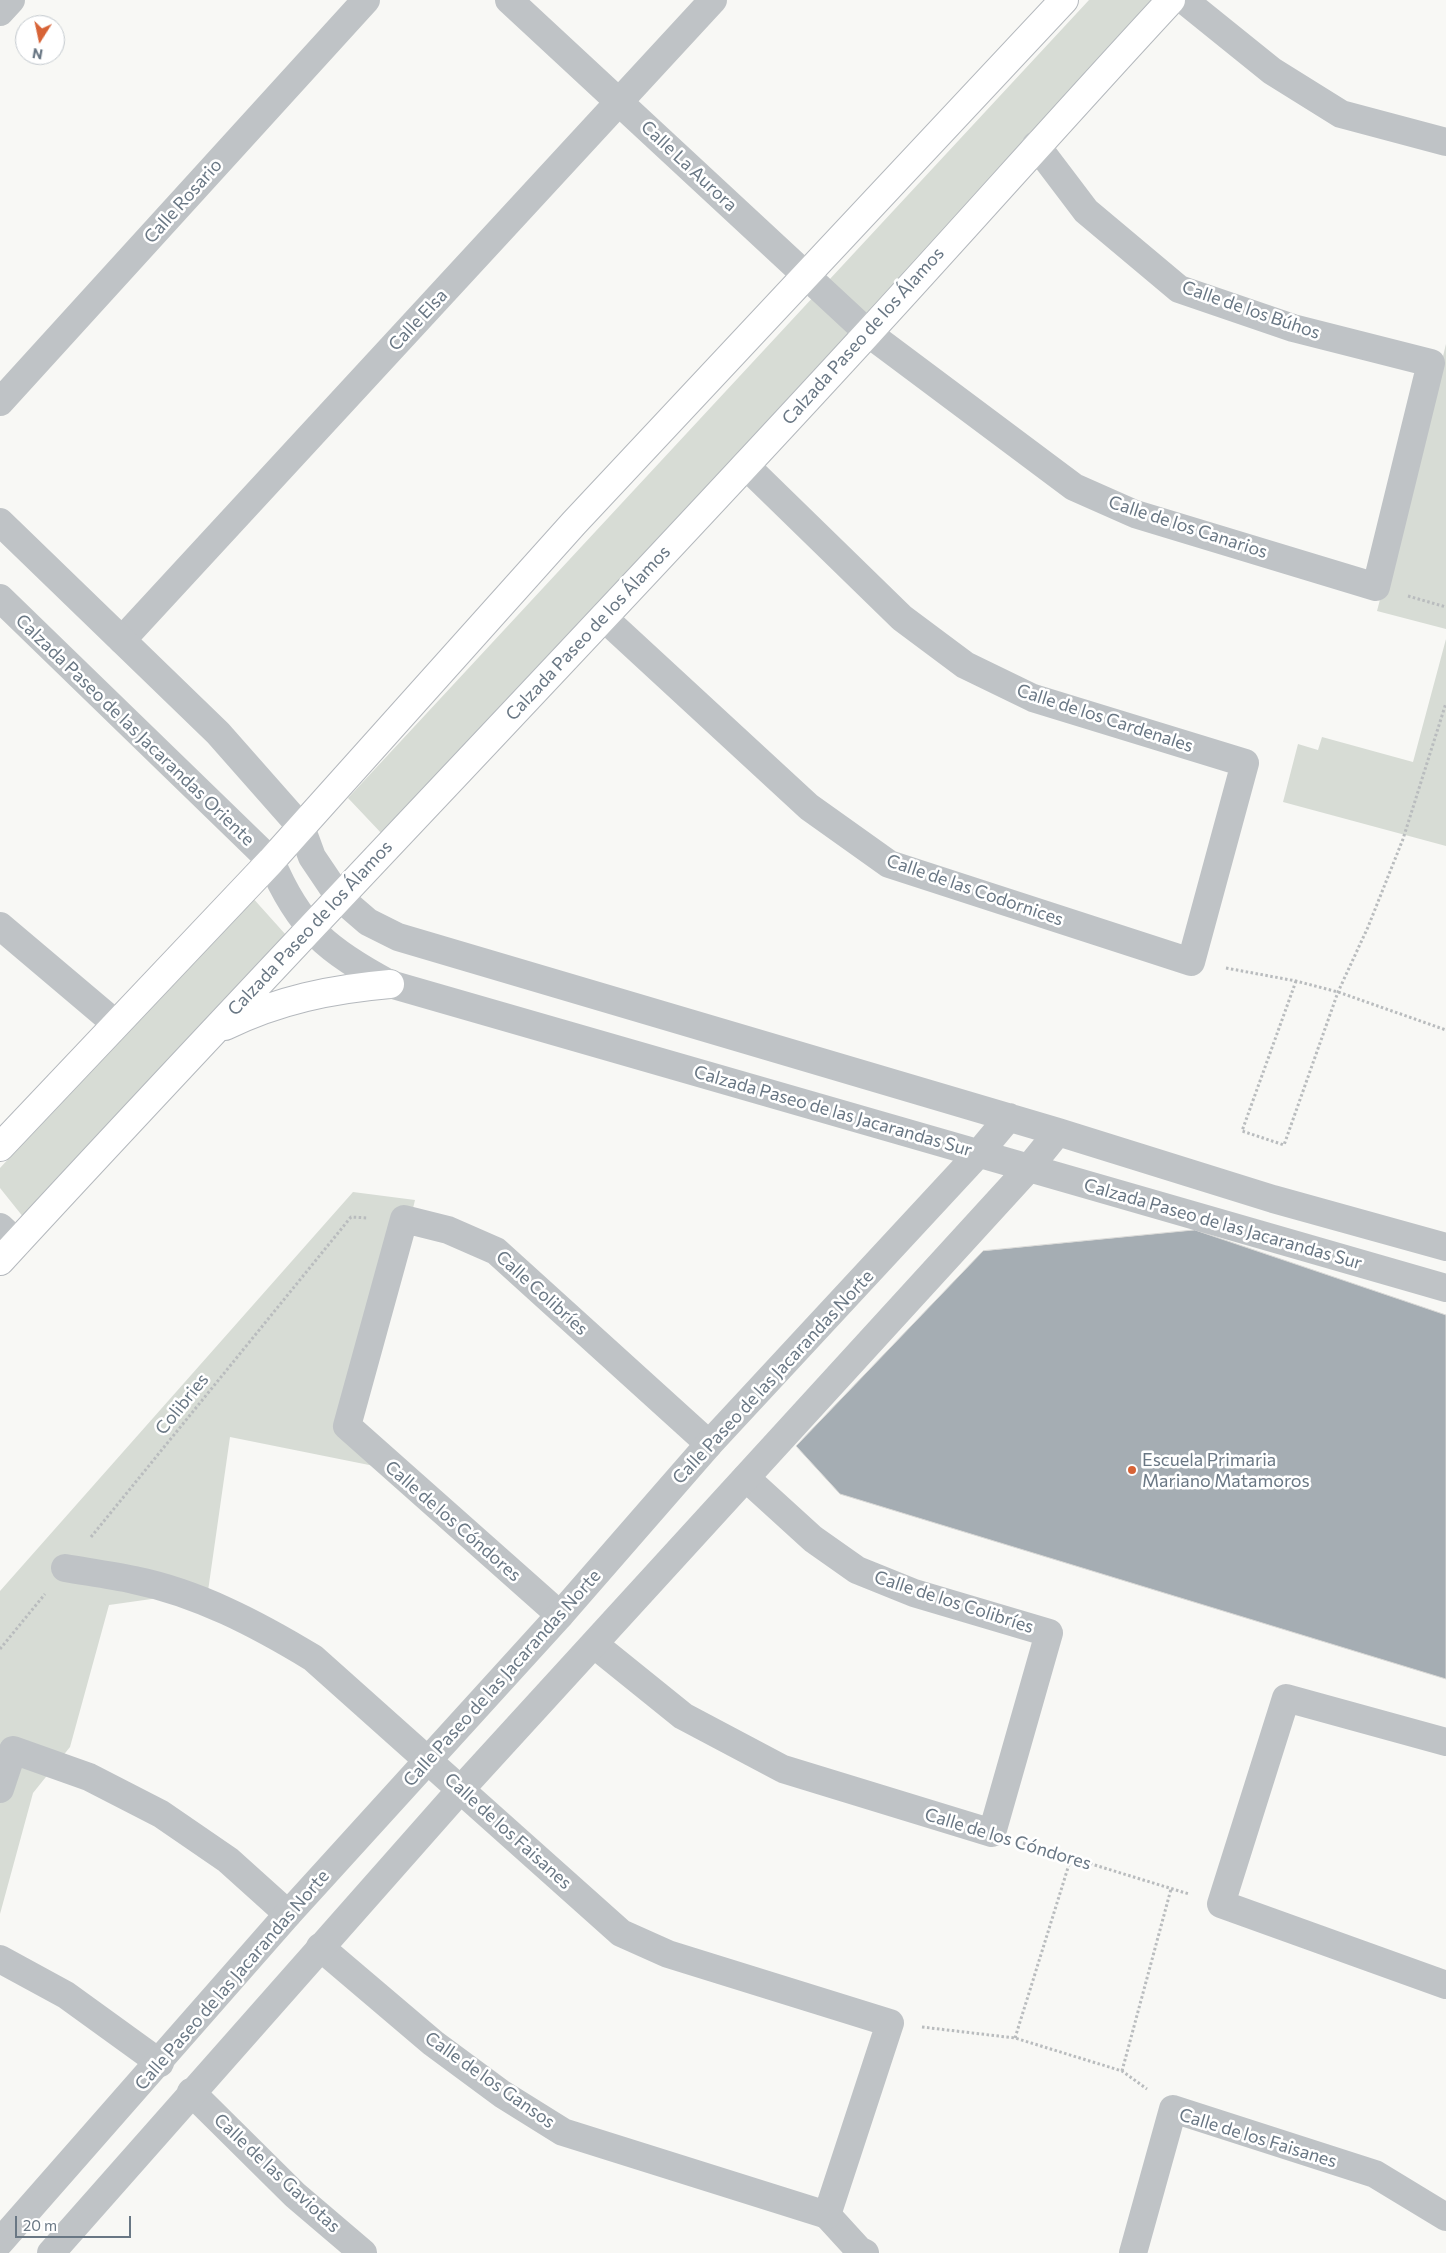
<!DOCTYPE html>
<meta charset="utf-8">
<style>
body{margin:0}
#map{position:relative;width:1446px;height:2253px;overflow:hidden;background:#f8f8f5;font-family:Commissioner,sans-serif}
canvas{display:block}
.north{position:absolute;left:15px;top:15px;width:50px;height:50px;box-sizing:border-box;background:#fff;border:1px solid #c3c9ce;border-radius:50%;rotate:190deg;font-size:14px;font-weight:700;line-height:20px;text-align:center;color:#697784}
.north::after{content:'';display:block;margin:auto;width:18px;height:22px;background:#d76336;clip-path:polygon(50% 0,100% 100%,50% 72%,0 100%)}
.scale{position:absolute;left:15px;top:2216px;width:116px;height:22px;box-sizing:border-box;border:2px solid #697784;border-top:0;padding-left:6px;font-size:15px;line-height:18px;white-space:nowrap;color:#697784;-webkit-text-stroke:4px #fff;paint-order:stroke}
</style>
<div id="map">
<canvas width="1446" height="2253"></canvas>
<div class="north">N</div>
<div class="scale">20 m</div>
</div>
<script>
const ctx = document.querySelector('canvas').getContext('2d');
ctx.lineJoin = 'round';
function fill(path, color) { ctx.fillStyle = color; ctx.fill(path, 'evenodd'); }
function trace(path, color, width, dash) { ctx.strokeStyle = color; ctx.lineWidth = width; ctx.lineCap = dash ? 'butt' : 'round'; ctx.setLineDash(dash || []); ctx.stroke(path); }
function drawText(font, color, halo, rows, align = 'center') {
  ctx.font = font + ' Commissioner,sans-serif'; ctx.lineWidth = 5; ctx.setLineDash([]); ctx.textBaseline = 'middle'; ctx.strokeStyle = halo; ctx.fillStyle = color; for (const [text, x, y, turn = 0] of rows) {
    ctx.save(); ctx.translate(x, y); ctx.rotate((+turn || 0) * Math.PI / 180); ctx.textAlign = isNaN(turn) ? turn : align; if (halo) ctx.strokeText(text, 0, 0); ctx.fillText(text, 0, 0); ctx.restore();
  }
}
const green = new Path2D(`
 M 1089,0 L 1161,0 L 383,835 L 348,798 Z
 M 1446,344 L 1446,629 L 1377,611 L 1388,569 L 1391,569 Z
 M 1446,639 L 1446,846 L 1283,802 L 1298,744 L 1318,750 L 1322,737 L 1413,762 Z
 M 251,896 L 286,935 L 24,1218 L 0,1188 L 0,1168 Z
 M 353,1192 L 415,1200 L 361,1421 L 384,1468 L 230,1437 L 208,1591 L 109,1605 L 70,1747 L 33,1793 L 0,1914 L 0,1591 Z`);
const building = new Path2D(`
 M 1195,1230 L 1446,1315 L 1446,1679 L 840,1494 L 796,1446 L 983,1251 Z`);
const path = new Path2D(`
 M 1408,596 L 1446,607
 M 1226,968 L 1296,981 L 1338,992 L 1446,1030
 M 1296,981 L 1242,1131 L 1284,1145 L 1338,992 L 1368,927 L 1403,839 L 1446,703
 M 91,1537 L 351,1217 L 368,1218
 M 0,1649 L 45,1594
 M 1023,1843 L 1189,1894
 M 922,2027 L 1015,2038 L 1122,2071 L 1147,2089
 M 1015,2038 L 1071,1858
 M 1122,2071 L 1171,1889`);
const pedestrian = new Path2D(`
 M 827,2215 L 859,2250 L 865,2253`);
const minor = new Path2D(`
 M 509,0 L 868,333 L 1074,487 L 1135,514 L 1376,587 L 1431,363 L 1293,328 L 1179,289 L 1086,211 L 1036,145
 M 1184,0 L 1272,71 L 1341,114 L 1446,142
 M 0,12 L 11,0
 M 0,402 L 366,0
 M 603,617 L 809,807 L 889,864 L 1191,962 L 1245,763 L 1033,698 L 965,665 L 902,618 L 745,465
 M 122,640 L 713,0
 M 0,926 L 116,1024
 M 0,1227 L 17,1243
 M 65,1568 C 88,1572 111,1575 134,1580 C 198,1593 257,1624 313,1658 L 621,1933 L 668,1954 L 890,2023 L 827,2215 L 563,2132 L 502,2094 L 433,2043 L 320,1947
 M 560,1615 L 347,1426 L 404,1219 L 448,1230 L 496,1251 L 709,1444
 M 595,1645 L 683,1716 L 783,1769 L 992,1833 L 1049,1633 L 914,1593 L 857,1570 L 813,1539 L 746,1478
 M 1446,1742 L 1286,1698 L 1221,1904 L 1446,1985
 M 0,1789 L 13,1750 L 89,1777 L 161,1814 L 228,1860 L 288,1914
 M 0,1959 L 66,1995 L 160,2063
 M 191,2092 L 295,2195 L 363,2253
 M 1133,2253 L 1173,2109 L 1375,2174 L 1446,2217`);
const tertiary = new Path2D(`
 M 0,522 L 218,733 L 301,827 L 312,857 L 339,897 L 368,922 L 398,937 L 1058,1132 L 1273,1199 L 1446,1247
 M 0,598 L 271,861 C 299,928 328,951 390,984 L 1446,1288
 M 0,2242 L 288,1914 L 560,1615 L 709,1444 L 979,1153 L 1009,1117
 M 51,2253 L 462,1788 L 1028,1169 L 1058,1132`);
const secondary = new Path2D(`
 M 225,1026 C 278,1000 332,989 390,984
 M 0,1147 L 271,861 L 574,523 L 1064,0
 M 0,1261 C 287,949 582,645 868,333 C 970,222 1069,110 1171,0`);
const markers = [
 [1132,1470,5,"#d76336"]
];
const streetNames = [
 ["Calle La Aurora",689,166,43],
 ["Calle Rosario",183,201,-48],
 ["Calle de los Búhos",1251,310,19],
 ["Calle Elsa",418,320,-47],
 ["Calzada Paseo de los Álamos",863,336,-48],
 ["Calle de los Canarios",1188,527,18],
 ["Calzada Paseo de los Álamos",588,633,-47],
 ["Calle de los Cardenales",1105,718,18],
 ["Calzada Paseo de las Jacarandas Oriente",135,730,44],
 ["Calle de las Codornices",975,890,19],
 ["Calzada Paseo de los Álamos",310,928,-47],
 ["Calzada Paseo de las Jacarandas Sur",833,1111,16],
 ["Calzada Paseo de las Jacarandas Sur",1223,1224,16],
 ["Calle Colibríes",542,1293,42],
 ["Calle Paseo de las Jacarandas Norte",773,1377,-47],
 ["Colibries",182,1404,-51],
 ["Calle de los Cóndores",453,1521,41],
 ["Calle de los Colibríes",954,1602,18],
 ["Calle Paseo de las Jacarandas Norte",502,1678,-48],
 ["Calle de los Faisanes",508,1831,42],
 ["Calle de los Cóndores",1008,1839,17],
 ["Calle Paseo de las Jacarandas Norte",232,1980,-49],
 ["Calle de los Gansos",490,2080,35],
 ["Calle de los Faisanes",1258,2138,17],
 ["Calle de las Gaviotas",277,2173,43]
];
const poiNames = [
 ["Escuela Primaria",1142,1460],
 ["Mariano Matamoros",1142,1481]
];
fill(green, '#d7dcd5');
fill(building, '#a5adb3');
trace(building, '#d9d9d7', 1);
trace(secondary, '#b4b8bd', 30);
trace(path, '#b9bcbe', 3, [2.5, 2.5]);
trace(pedestrian, '#bfc3c6', 28);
trace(minor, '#bfc3c6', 28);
trace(tertiary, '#bfc3c6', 28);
trace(secondary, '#fff', 28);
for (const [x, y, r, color] of markers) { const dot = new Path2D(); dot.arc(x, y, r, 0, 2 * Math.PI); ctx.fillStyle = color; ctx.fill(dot); trace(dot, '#fff', 2); }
drawText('18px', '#697784', '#fff', streetNames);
drawText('18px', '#697784', '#fff', poiNames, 'left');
</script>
